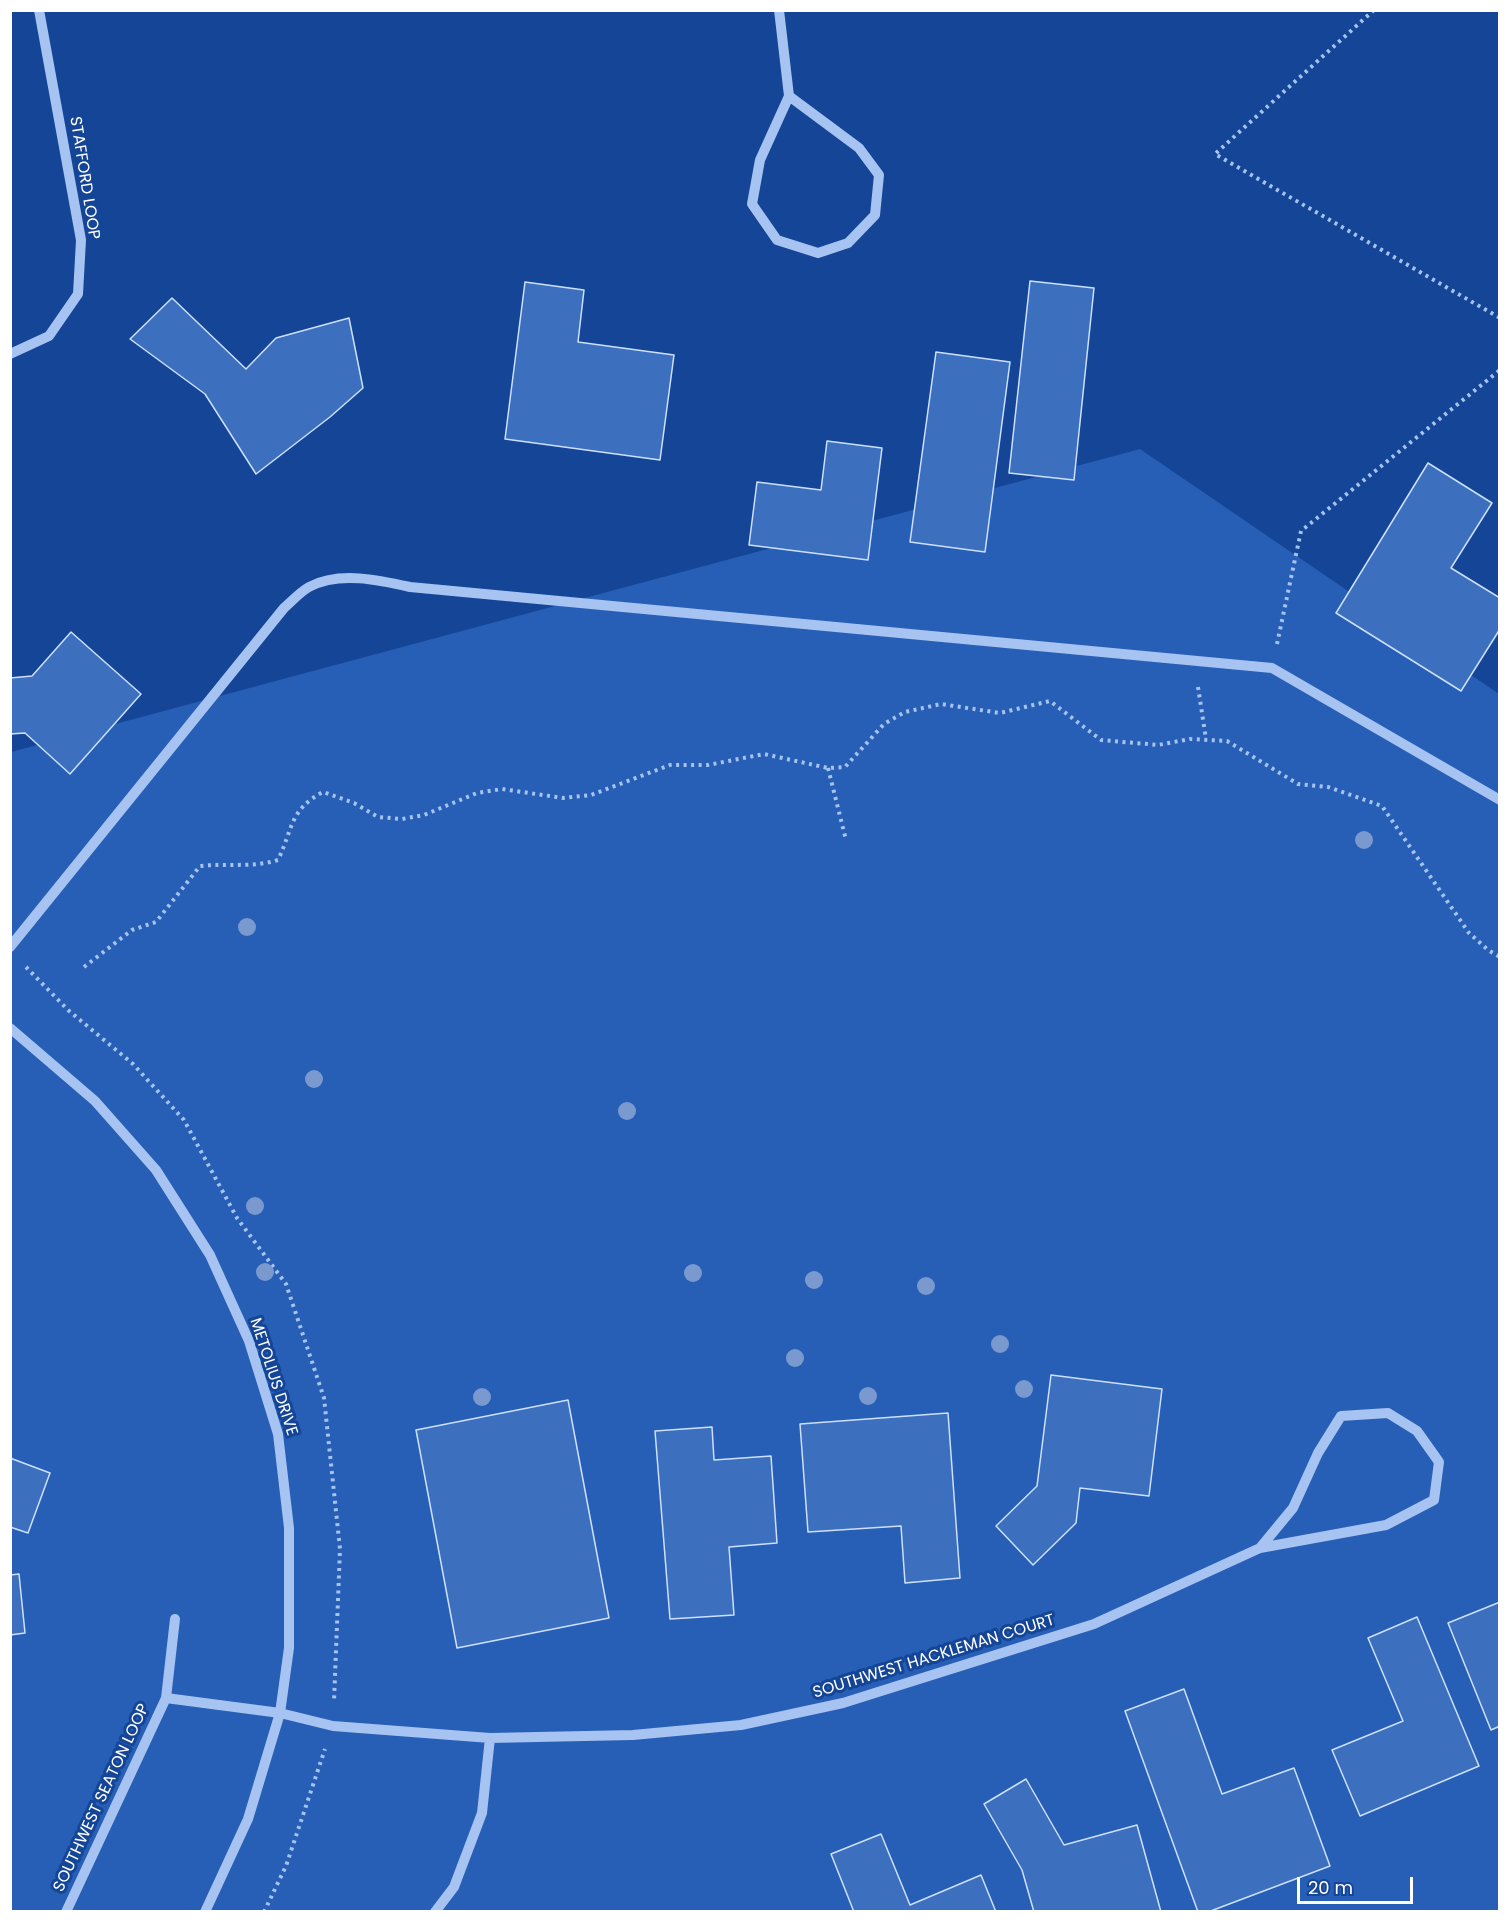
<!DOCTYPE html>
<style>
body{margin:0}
#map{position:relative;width:1510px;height:1922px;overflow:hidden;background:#144597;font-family:Poppins,sans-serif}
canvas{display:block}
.frame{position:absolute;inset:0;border:12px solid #fff;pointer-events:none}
.scale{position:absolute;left:1297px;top:1877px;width:116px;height:27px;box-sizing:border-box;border:3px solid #fff;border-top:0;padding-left:8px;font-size:18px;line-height:21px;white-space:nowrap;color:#fff;-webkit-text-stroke:4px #144597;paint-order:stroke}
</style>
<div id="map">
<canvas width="1510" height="1922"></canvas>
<div class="frame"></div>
<div class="scale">20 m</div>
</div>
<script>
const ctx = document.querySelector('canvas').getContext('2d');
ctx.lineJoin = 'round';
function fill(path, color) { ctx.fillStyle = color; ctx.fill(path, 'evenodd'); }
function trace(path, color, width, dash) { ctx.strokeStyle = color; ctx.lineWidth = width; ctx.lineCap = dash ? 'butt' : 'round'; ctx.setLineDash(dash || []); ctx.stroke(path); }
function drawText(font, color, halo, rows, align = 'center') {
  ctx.font = font + ' Poppins,sans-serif'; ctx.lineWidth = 6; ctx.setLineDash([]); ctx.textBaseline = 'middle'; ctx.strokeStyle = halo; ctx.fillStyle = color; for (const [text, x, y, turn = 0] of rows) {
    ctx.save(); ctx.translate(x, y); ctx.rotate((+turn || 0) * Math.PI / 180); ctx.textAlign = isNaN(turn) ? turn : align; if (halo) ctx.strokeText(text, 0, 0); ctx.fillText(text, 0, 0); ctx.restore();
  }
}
const green = new Path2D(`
 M 1140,449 L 1499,694 L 1499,1911 L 11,1912 L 11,752 Z`);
const building = new Path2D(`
 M 1030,281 L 1094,288 L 1074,480 L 1009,473 Z
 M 525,282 L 584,290 L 578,342 L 674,355 L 660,460 L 505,439 Z
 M 172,298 L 246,369 L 276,338 L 349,318 L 363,388 L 330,417 L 256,474 L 205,394 L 130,339 Z
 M 936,352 L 1010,362 L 985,552 L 910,542 Z
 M 827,441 L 882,448 L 868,560 L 749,545 L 757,482 L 821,490 Z
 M 1428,463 L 1492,503 L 1451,568 L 1500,598 L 1500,629 L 1461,691 L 1336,613 Z
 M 71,632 L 141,694 L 70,774 L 25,733 L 10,734 L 10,678 L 32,676 Z
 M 1051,1375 L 1162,1389 L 1149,1496 L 1080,1488 L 1076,1523 L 1033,1565 L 996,1526 L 1037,1486 Z
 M 568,1400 L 609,1618 L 457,1648 L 416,1430 Z
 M 948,1413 L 960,1578 L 905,1583 L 901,1526 L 808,1532 L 800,1424 Z
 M 712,1427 L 714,1460 L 771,1456 L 777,1543 L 729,1547 L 734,1615 L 670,1619 L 655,1431 Z
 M 10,1458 L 50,1473 L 28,1533 L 10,1527 Z
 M 19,1574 L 25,1633 L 10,1635 L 10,1575 Z
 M 1500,1602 L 1500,1726 L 1491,1730 L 1448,1623 Z
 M 1417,1617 L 1479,1766 L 1360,1816 L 1332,1750 L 1403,1721 L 1368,1638 Z
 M 1184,1689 L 1222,1794 L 1294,1768 L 1330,1866 L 1208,1912 L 1198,1912 L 1125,1711 Z
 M 1026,1779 L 1064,1845 L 1137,1825 L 1161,1912 L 1034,1912 L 1022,1870 L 984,1804 Z
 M 881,1834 L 910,1905 L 981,1875 L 996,1912 L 854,1912 L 831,1854 Z`);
const path = new Path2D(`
 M 1374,10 L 1215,154 L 1500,318
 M 1277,644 L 1301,531 L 1500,370
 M 1198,687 L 1206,739
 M 828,768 L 846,840
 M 26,967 L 68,1010 L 133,1064 L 184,1120 L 237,1218 L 286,1284 L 324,1398 L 340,1549 L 334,1701
 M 84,967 L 132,930 L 156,922 L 200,866 C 227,863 252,868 278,860 C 293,829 289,810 323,792 L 354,803 L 378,817 L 402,819 L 424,815 L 477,793 L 502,789 L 563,798 L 591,795 L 670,765 L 708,765 L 764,754 L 828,768 L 845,767 L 884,724 L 905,712 L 941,704 L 1000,713 L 1050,701 L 1101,740 L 1158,745 L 1190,739 L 1227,741 L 1298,784 L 1328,787 L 1382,806 L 1469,933 L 1488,950 L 1500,957
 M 264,1912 L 286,1866 L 325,1749`);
const minor = new Path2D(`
 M 779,10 L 789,96 L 760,160 L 752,204 L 777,240 L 818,253 L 848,243 L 875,215 L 879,175 L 859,148 L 789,96
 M 10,354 L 49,336 L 78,294 L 81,240 L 39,10
 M 10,947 L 284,608 C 292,601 300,592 309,587 C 339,571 379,580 410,587 L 1272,668 L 1500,800
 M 10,1028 L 95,1101 L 156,1170 L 210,1255 L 249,1341 L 278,1434 L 289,1528 L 289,1648 L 280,1713 L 248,1819 L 205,1912
 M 166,1698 L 280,1713 L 333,1726 L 490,1738 L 633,1735 L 741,1725 L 843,1703 L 1094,1624 L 1260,1548 L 1386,1525 L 1434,1500 L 1439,1462 L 1417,1431 L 1388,1413 L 1341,1416 L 1318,1453 L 1293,1508 L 1260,1548
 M 66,1912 L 166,1698 L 175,1619
 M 435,1912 L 454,1887 L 482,1813 L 490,1738`);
const trees = [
 [1364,840],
 [247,927],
 [314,1079],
 [627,1111],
 [255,1206],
 [265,1272],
 [693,1273],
 [814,1280],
 [926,1286],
 [1000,1344],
 [795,1358],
 [1024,1389],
 [868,1396],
 [482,1397]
];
const streetNames = [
 ["STAFFORD LOOP",84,178,81],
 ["METOLIUS DRIVE",273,1377,72],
 ["SOUTHWEST HACKLEMAN COURT",934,1657,-17],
 ["SOUTHWEST SEATON LOOP",102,1798,-65]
];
fill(green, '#275eb6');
fill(building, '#3d6fbf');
trace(building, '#cde0fd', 1.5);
trace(path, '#a6c3f2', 4, [3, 4.5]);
trace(minor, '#a6c3f2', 10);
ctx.fillStyle = '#7a9acf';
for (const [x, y] of trees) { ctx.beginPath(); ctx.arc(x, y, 9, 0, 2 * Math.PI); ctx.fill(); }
drawText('16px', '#fff', '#144597', streetNames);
</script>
